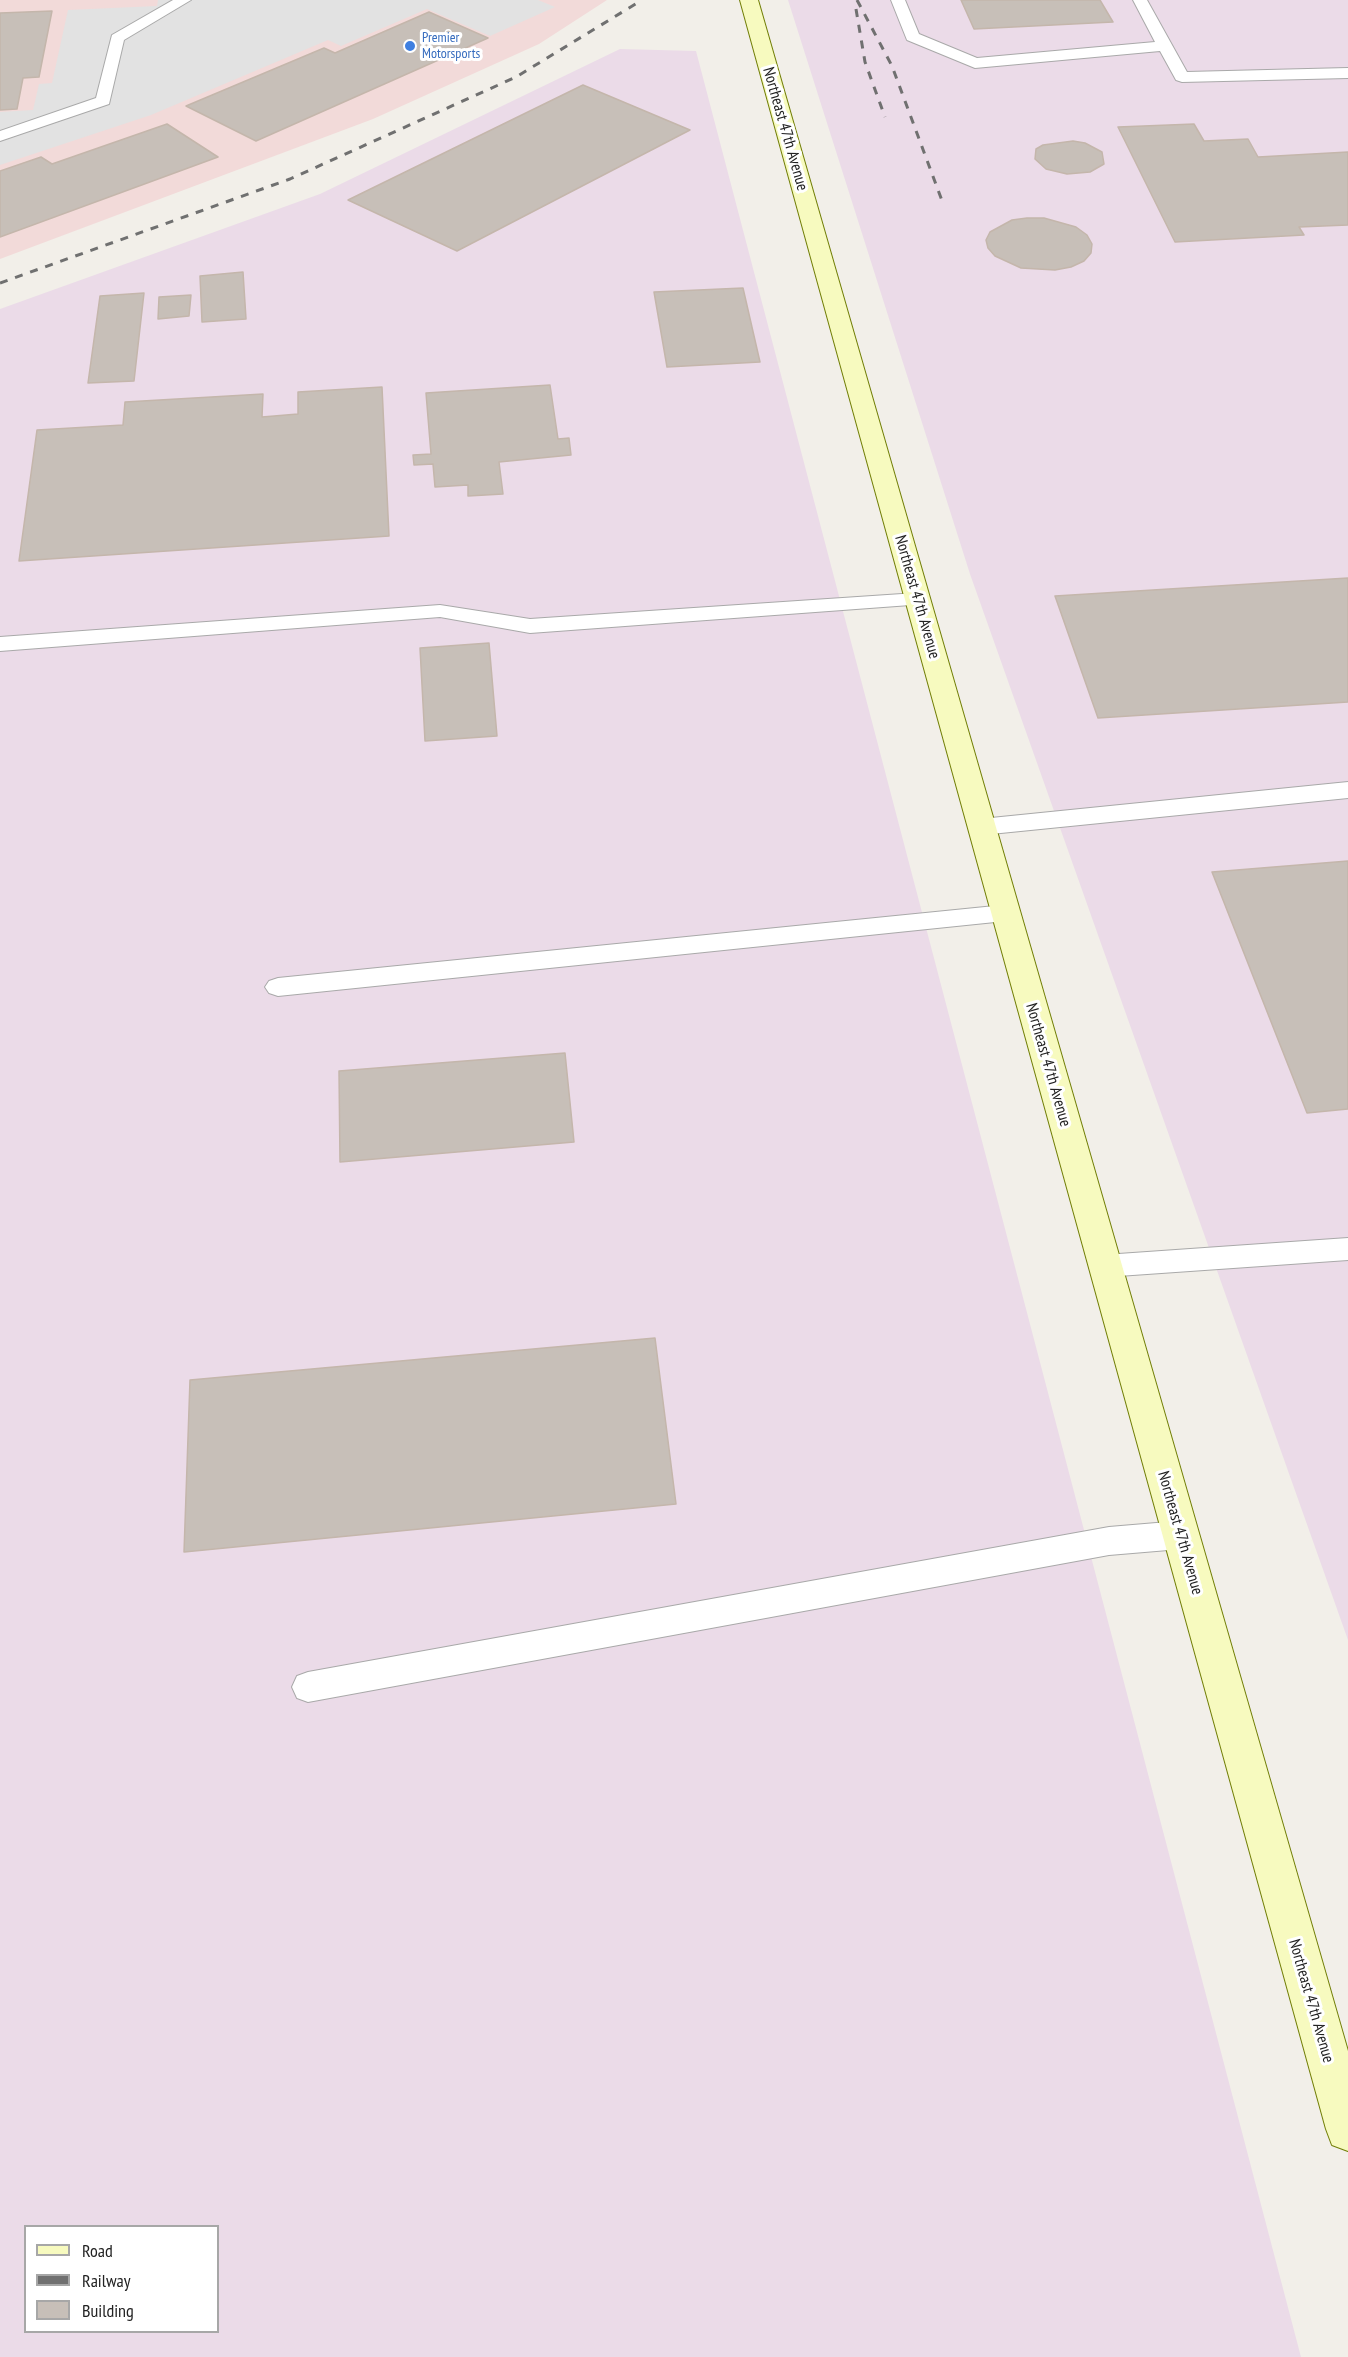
<!DOCTYPE html>
<style>
body{margin:0}
#map{position:relative;width:1348px;height:2357px;overflow:hidden;background:#f2efe9;font-family:"PT Sans Narrow",sans-serif}
canvas{display:block}
.legend{position:absolute;left:24px;top:2225px;width:195px;height:108px;box-sizing:border-box;background:#fff;border:2px solid #a7a7a7;margin:0;padding:8px 10px;list-style:none;font-size:18px;color:#222}
.legend li{display:flex;align-items:center;gap:12px;height:30px}
.legend b{width:30px;border:2px solid #a7a7a7}
</style>
<div id="map">
<canvas width="1348" height="2357"></canvas>
<ul class="legend">
<li><b style="height:8px;background:#f7fabf"></b>Road</li>
<li><b style="height:8px;background:#707070"></b>Railway</li>
<li><b style="height:16px;background:#c7bfb8"></b>Building</li>
</ul>
</div>
<script>
const ctx = document.querySelector('canvas').getContext('2d');
ctx.lineJoin = 'round';
function fill(path, color) { ctx.fillStyle = color; ctx.fill(path, 'evenodd'); }
function trace(path, color, width, dash) { ctx.strokeStyle = color; ctx.lineWidth = width; ctx.lineCap = dash ? 'butt' : 'round'; ctx.setLineDash(dash || []); ctx.stroke(path); }
function drawText(font, color, halo, rows, align = 'center') {
  ctx.font = font + ' "PT Sans Narrow",sans-serif'; ctx.lineWidth = 6; ctx.setLineDash([]); ctx.textBaseline = 'middle'; ctx.strokeStyle = halo; ctx.fillStyle = color; for (const [text, x, y, turn = 0] of rows) {
    ctx.save(); ctx.translate(x, y); ctx.rotate((+turn || 0) * Math.PI / 180); ctx.textAlign = isNaN(turn) ? turn : align; if (halo) ctx.strokeText(text, 0, 0); ctx.fillText(text, 0, 0); ctx.restore();
  }
}
const commercial = new Path2D(`
 M 0,0 L 607,0 L 539,44 L 373,119 L 0,259 Z`);
const industrial = new Path2D(`
 M 788,0 L 1348,0 L 1348,1640 L 970,574 Z
 M 620,49 L 696,51 L 1301,2357 L 0,2357 L 0,309 L 320,194 ZM 26,2226 L 218,2226 L 218,2332 L 26,2332 Z`);
const parking = new Path2D(`
 M 158,0 L 538,0 L 555,7 L 490,36 L 427,9 L 341,46 L 328,40 L 151,115 L 0,165 L 0,112 L 33,110 L 39,84 L 52,83 L 68,10 L 157,6 Z`);
const building = new Path2D(`
 M 961,0 L 1100,0 L 1113,22 L 974,29 Z
 M 52,11 L 39,77 L 23,78 L 17,109 L 0,110 L 0,13 Z
 M 429,12 L 488,38 L 256,141 L 186,106 L 324,48 L 335,53 Z
 M 583,85 L 690,130 L 457,251 L 348,200 Z
 M 167,124 L 218,157 L 0,237 L 0,171 L 41,157 L 52,164 Z
 M 1194,124 L 1204,141 L 1248,139 L 1258,157 L 1348,152 L 1348,225 L 1299,227 L 1304,235 L 1175,242 L 1118,127 Z
 M 1073,141 L 1085,143 L 1102,152 L 1104,164 L 1090,172 L 1067,174 L 1046,169 L 1035,159 L 1036,149 L 1043,145 Z
 M 1027,218 L 1044,218 L 1076,227 L 1087,235 L 1092,244 L 1091,253 L 1084,261 L 1071,267 L 1055,270 L 1021,268 L 995,256 L 988,248 L 986,240 L 990,232 L 1012,220 Z
 M 243,272 L 246,319 L 202,322 L 200,276 Z
 M 743,288 L 760,362 L 667,367 L 654,292 Z
 M 144,293 L 134,381 L 88,383 L 100,296 Z
 M 191,295 L 189,316 L 158,319 L 159,297 Z
 M 550,385 L 558,439 L 569,438 L 571,455 L 499,462 L 503,494 L 468,496 L 468,485 L 435,487 L 433,464 L 414,465 L 413,455 L 431,454 L 426,393 Z
 M 382,387 L 389,536 L 19,561 L 37,430 L 123,425 L 125,402 L 263,394 L 262,417 L 298,414 L 298,392 Z
 M 1348,578 L 1348,702 L 1098,718 L 1055,596 Z
 M 489,643 L 497,736 L 425,741 L 420,648 Z
 M 1348,861 L 1348,1109 L 1307,1113 L 1212,872 Z
 M 565,1053 L 574,1142 L 340,1162 L 339,1071 Z
 M 655,1338 L 676,1504 L 184,1552 L 190,1380 Z`);
const lane = new Path2D(`
 M 173,0 L 191,0 L 124,40 L 109,104 L 0,141 L 0,131 L 96,98 L 112,35 Z
 M 891,0 L 905,0 L 919,34 L 977,58 L 1155,42 L 1133,0 L 1147,0 L 1187,72 L 1348,68 L 1348,78 L 1182,82 L 1176,80 L 1160,51 L 975,68 L 907,40 Z
 M 917,593 L 924,594 L 928,599 L 924,604 L 530,633 L 440,617 L 0,651 L 0,637 L 440,605 L 530,619 Z
 M 1348,782 L 1348,798 L 981,835 L 973,833 L 969,827 L 973,821 L 981,819 Z
 M 1005,905 L 1014,907 L 1017,913 L 1014,919 L 1005,921 L 278,996 L 269,993 L 265,987 L 269,981 L 278,978 Z
 M 1348,1238 L 1348,1260 L 1104,1277 L 1094,1274 L 1090,1266 L 1094,1258 L 1104,1255 Z
 M 1180,1521 L 1191,1525 L 1195,1535 L 1191,1545 L 1180,1549 L 1109,1555 L 308,1702 L 297,1698 L 292,1687 L 297,1676 L 308,1672 L 1109,1527 Z`);
const secondary = new Path2D(`
 M 740,0 L 758,0 L 1348,2051 L 1348,2151 L 1332,2145 L 1326,2129 Z`);
const rail = new Path2D(`
 M 857,0 L 892,66 L 944,206
 M 856,9 L 865,62 L 885,117
 M 0,283 L 290,179 L 516,77 L 642,0`);
const markers = [
 [410,46,6,"#3f7fe0"]
];
const farShopnames = [
 ["Premier",422,38],
 ["Motorsports",422,54]
];
const streetNames = [
 ["Northeast 47th Avenue",785,129,74],
 ["Northeast 47th Avenue",917,597,74],
 ["Northeast 47th Avenue",1048,1065,74],
 ["Northeast 47th Avenue",1180,1533,74],
 ["Northeast 47th Avenue",1311,2001,74]
];
fill(commercial, '#f2dad9');
fill(industrial, '#ebdbe8');
fill(parking, '#e2e2e2');
fill(building, '#c7bfb8');
trace(building, '#c4b6ab', 1.5);
trace(lane, '#a9a9a9', 2);
trace(secondary, '#707d05', 2);
fill(lane, '#fff');
fill(secondary, '#f7fabf');
trace(rail, '#707070', 3, [8, 8]);
for (const [x, y, r, color] of markers) { const dot = new Path2D(); dot.arc(x, y, r, 0, 2 * Math.PI); ctx.fillStyle = color; ctx.fill(dot); trace(dot, '#fff', 2); }
drawText('14px', '#366cbe', '#fff', farShopnames, 'left');
drawText('16px', '#222', '#fff', streetNames);
</script>
